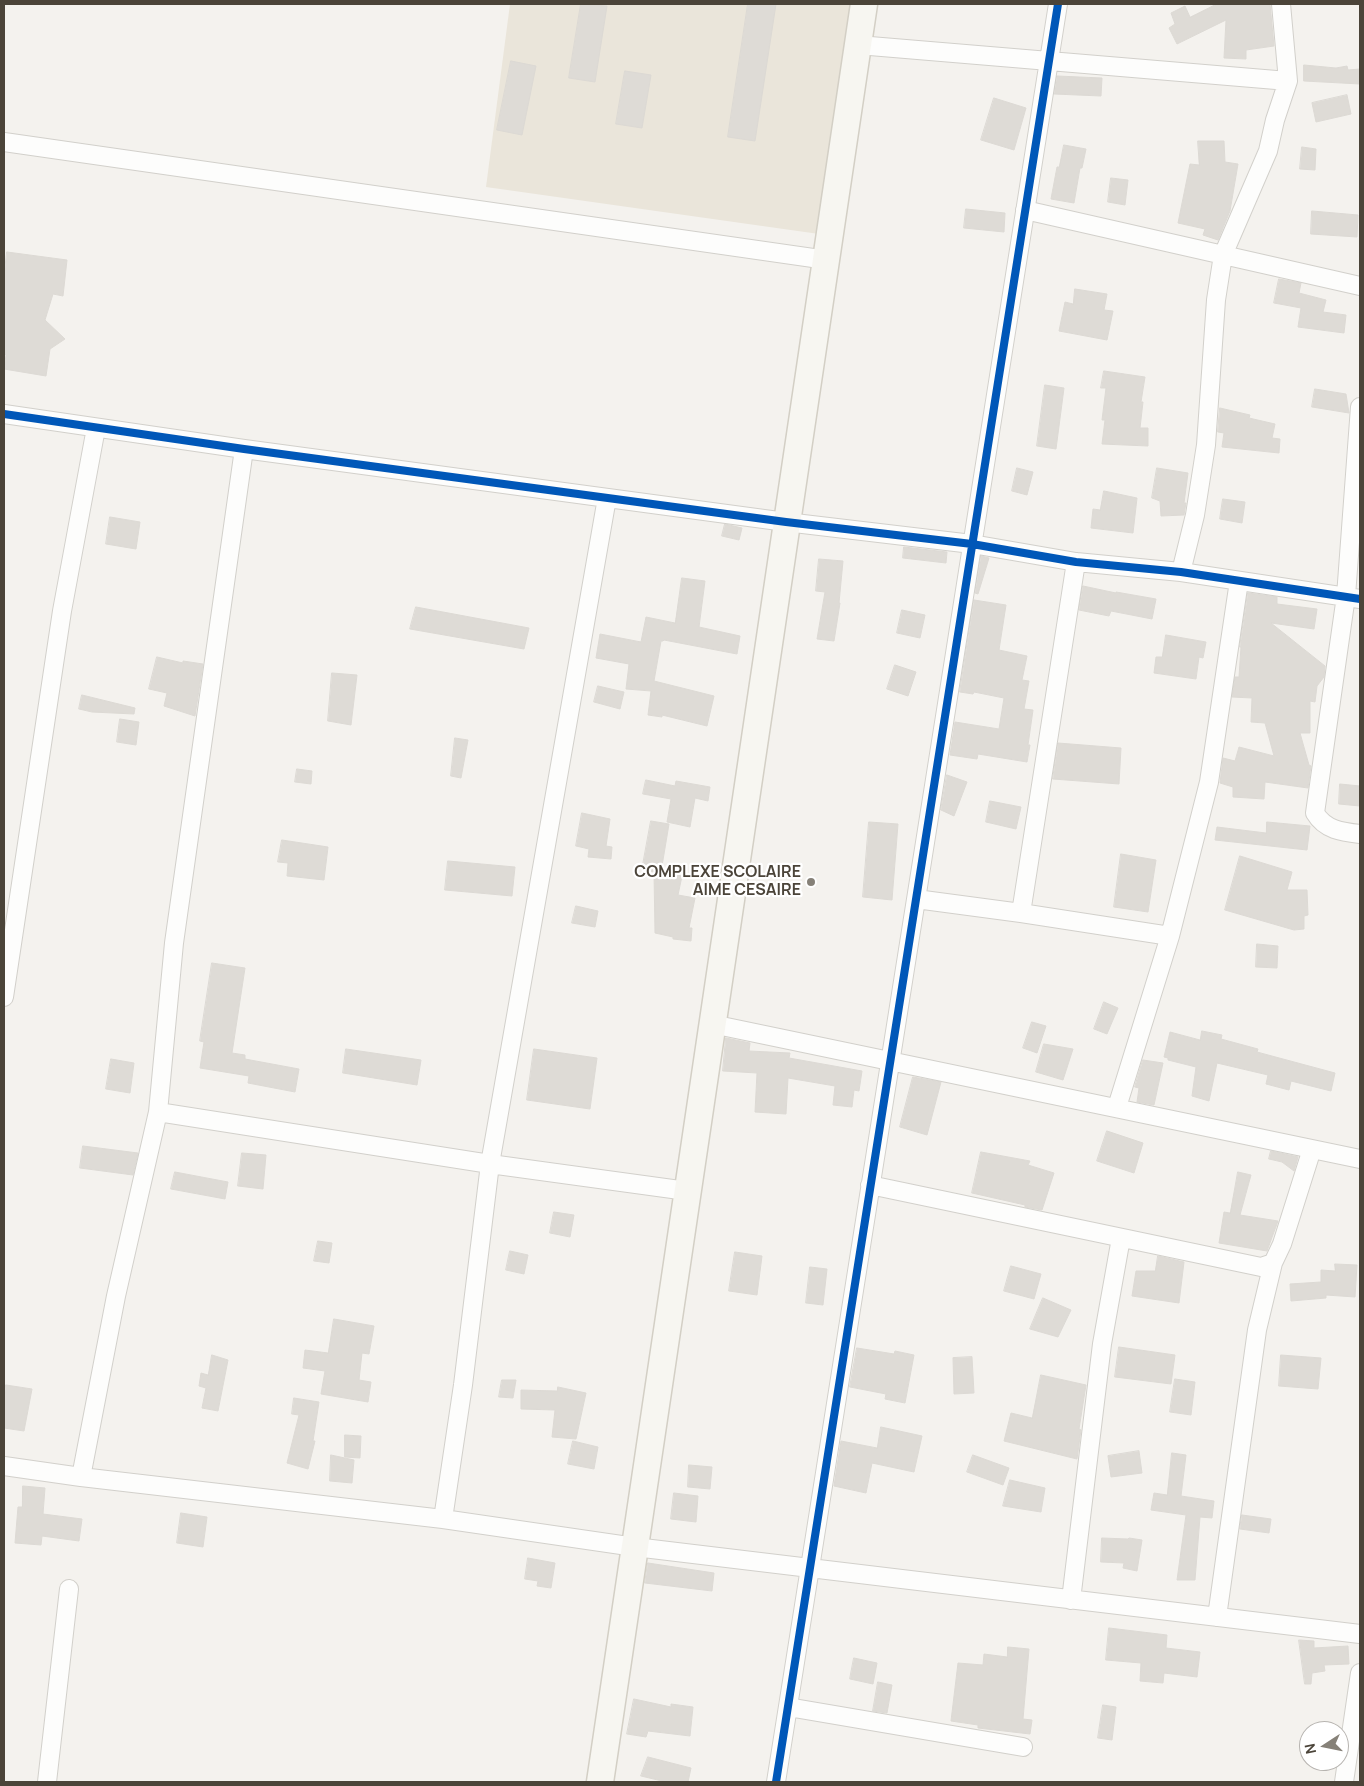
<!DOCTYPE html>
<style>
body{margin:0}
#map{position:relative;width:1364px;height:1786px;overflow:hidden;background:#f4f2ee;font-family:Manrope,sans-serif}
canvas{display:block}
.frame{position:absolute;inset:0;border:5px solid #4b4439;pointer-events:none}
.north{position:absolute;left:1299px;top:1721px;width:50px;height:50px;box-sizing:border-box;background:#fff;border:1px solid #b7b4b0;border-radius:50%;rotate:259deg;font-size:14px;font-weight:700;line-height:20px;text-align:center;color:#4b4439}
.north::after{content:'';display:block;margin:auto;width:18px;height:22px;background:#868178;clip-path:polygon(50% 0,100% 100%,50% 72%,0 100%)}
</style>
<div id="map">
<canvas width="1364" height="1786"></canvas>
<div class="frame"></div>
<div class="north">N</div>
</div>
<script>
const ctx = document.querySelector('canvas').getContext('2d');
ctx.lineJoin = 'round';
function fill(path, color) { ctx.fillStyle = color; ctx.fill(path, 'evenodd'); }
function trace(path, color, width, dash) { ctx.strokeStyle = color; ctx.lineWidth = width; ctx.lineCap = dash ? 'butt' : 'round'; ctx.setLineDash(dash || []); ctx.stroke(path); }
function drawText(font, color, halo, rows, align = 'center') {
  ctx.font = font + ' Manrope,sans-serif'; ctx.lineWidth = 4.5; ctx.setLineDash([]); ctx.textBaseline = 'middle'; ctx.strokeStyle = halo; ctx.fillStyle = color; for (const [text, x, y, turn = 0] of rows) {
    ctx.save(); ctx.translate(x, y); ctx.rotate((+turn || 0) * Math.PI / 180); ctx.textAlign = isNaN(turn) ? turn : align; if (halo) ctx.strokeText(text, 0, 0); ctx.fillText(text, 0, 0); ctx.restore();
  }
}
const education = new Path2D(`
 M 510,4 L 851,4 L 819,234 L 486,187 Z`);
const building = new Path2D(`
 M 581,4 L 607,6 L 595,82 L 569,78 Z
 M 748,4 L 776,4 L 755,141 L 728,137 Z
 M 1217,4 L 1270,4 L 1274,46 L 1246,50 L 1246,59 L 1224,58 L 1226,20 L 1177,44 L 1169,28 L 1175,24 L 1171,13 L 1185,6 L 1190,17 Z
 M 511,61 L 536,66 L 522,135 L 497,130 Z
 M 1304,65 L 1336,68 L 1347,66 L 1348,70 L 1360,69 L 1360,84 L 1304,81 Z
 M 625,71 L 651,75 L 642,128 L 616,124 Z
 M 1057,76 L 1102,78 L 1101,96 L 1054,94 Z
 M 1347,95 L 1351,114 L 1316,122 L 1312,103 Z
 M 994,98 L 1026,108 L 1014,150 L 981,140 Z
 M 1198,141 L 1224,141 L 1225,162 L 1238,164 L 1230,211 L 1218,240 L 1203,235 L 1205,229 L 1178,223 L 1190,164 L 1199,165 Z
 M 1064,145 L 1086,149 L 1082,168 L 1080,168 L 1074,203 L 1051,199 L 1057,167 L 1059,167 Z
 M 1302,147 L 1316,149 L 1315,170 L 1300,169 Z
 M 1111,178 L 1128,180 L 1125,205 L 1108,202 Z
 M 966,209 L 1005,213 L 1004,232 L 964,228 Z
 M 1312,211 L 1358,215 L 1357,237 L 1311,234 Z
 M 7,252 L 67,260 L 63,296 L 53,294 L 45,320 L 65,339 L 50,349 L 46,376 L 4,369 L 6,355 L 4,353 L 4,276 Z
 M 1279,279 L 1301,283 L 1299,293 L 1326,300 L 1323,312 L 1346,315 L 1344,333 L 1298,327 L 1301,308 L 1274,303 Z
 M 1075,289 L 1107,294 L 1104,310 L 1113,311 L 1107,340 L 1059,331 L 1065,302 L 1073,304 Z
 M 1104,371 L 1145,377 L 1141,402 L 1143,402 L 1140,428 L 1148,428 L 1148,446 L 1102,444 L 1105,420 L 1102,420 L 1106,388 L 1101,388 Z
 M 1045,385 L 1064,388 L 1056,449 L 1037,446 Z
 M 1315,389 L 1346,394 L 1349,413 L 1312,407 Z
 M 1220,408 L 1250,415 L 1249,418 L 1275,424 L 1272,438 L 1280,439 L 1279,453 L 1222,447 L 1224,433 L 1218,432 Z
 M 1017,468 L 1033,472 L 1027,495 L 1012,491 Z
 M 1157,468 L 1188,473 L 1184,503 L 1186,503 L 1184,515 L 1161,516 L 1160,501 L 1152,498 Z
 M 1104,491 L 1137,498 L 1133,533 L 1091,528 L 1093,509 L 1100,510 Z
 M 1223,499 L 1245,502 L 1242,523 L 1220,519 Z
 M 110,517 L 140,522 L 136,549 L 106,544 Z
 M 725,524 L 742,528 L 739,540 L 722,536 Z
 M 904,547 L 947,552 L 946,563 L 903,558 Z
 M 981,556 L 989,558 L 978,594 L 975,593 Z
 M 819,559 L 843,561 L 839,603 L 840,603 L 834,641 L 817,639 L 825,592 L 816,591 Z
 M 682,578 L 705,581 L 699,627 L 740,636 L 737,654 L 664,640 L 663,641 L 661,641 L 654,681 L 714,696 L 707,726 L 662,715 L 662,717 L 648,715 L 651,691 L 626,689 L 629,664 L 596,658 L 600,634 L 641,642 L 646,617 L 675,623 Z
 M 1083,586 L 1116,593 L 1116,592 L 1156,599 L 1152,619 L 1111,611 L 1109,616 L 1079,610 Z
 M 1248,593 L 1277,597 L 1277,604 L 1317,609 L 1314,629 L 1271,623 L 1325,666 L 1324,677 L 1317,686 L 1315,702 L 1310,701 L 1310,733 L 1300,733 L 1309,765 L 1311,766 L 1308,788 L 1265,782 L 1264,799 L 1233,797 L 1233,787 L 1220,783 L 1223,758 L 1235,761 L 1239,747 L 1274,756 L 1265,723 L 1251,722 L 1252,698 L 1232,697 L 1235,677 L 1239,677 L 1241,647 L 1240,647 Z
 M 974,600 L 1006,605 L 999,650 L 1027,656 L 1022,680 L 1029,681 L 1024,709 L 1033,710 L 1028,745 L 1030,745 L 1027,762 L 978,754 L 977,759 L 950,755 L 955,722 L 999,729 L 1004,698 L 974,692 L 973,694 L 960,692 Z
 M 416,607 L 529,628 L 524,649 L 410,629 Z
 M 902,610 L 925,615 L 920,638 L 897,633 Z
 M 1166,635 L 1206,642 L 1203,658 L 1199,657 L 1196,679 L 1154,673 L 1156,657 L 1162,657 Z
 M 157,657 L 183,663 L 183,661 L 203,664 L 195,716 L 164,706 L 167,693 L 149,689 Z
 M 895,665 L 916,672 L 908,696 L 887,689 Z
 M 332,673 L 357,675 L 351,725 L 328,721 Z
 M 598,686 L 624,692 L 620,709 L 594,702 Z
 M 82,695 L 135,708 L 134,714 L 92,712 L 79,709 Z
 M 120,719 L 139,722 L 136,745 L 117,742 Z
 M 455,738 L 468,740 L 461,778 L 451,776 Z
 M 1058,743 L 1121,748 L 1119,784 L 1053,779 Z
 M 297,769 L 312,771 L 311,784 L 295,782 Z
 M 947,775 L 967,782 L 954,816 L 941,810 Z
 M 646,780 L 675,786 L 676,781 L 710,787 L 708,801 L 695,798 L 690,827 L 667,822 L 671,799 L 643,794 Z
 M 1340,784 L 1360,786 L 1360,806 L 1339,804 Z
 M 990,801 L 1021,807 L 1016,829 L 986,822 Z
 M 582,813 L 610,819 L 606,846 L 612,847 L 611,859 L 588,857 L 589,849 L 576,846 Z
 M 651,821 L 669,824 L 661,872 L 682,876 L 678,895 L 695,898 L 689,928 L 692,928 L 691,941 L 673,939 L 673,937 L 655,933 L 654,872 L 642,870 Z
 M 869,822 L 898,824 L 892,900 L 863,897 Z
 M 1267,822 L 1310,826 L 1307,850 L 1215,840 L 1217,827 L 1266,833 Z
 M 282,840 L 328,847 L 324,880 L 287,876 L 288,863 L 278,862 Z
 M 1121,854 L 1156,860 L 1148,912 L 1114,907 Z
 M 1240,856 L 1292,872 L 1287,890 L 1307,890 L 1308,915 L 1304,916 L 1304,929 L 1294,930 L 1225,910 Z
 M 448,861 L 515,867 L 512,896 L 445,890 Z
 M 576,906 L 598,911 L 595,927 L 572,923 Z
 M 1257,944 L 1278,946 L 1277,968 L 1256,967 Z
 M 212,963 L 245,968 L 232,1053 L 245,1055 L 245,1059 L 299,1069 L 295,1092 L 248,1083 L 249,1076 L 200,1068 L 204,1042 L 200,1041 Z
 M 1104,1002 L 1118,1008 L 1107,1034 L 1094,1029 Z
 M 1032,1022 L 1046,1026 L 1037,1053 L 1023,1048 Z
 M 1202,1031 L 1222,1035 L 1221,1039 L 1258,1049 L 1257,1052 L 1335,1073 L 1331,1091 L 1291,1081 L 1289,1090 L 1266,1084 L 1268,1075 L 1217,1063 L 1209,1101 L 1192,1096 L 1196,1067 L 1168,1060 L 1168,1058 L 1164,1057 L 1170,1032 L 1200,1040 Z
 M 726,1038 L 750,1043 L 749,1051 L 790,1053 L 789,1058 L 862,1071 L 859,1091 L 854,1090 L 852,1107 L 833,1105 L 835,1086 L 788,1078 L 786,1114 L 755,1112 L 757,1073 L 723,1071 Z
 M 1044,1044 L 1073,1049 L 1063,1080 L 1036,1072 Z
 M 346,1049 L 421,1060 L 417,1085 L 343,1073 Z
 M 534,1049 L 597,1058 L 590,1109 L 527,1100 Z
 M 111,1059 L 134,1063 L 130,1093 L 106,1089 Z
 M 1143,1060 L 1163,1063 L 1154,1105 L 1137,1102 L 1139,1088 L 1135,1087 Z
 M 913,1077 L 941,1082 L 927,1135 L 900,1127 Z
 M 1107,1131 L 1143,1143 L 1134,1173 L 1097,1161 Z
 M 83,1146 L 138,1153 L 133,1175 L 80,1168 Z
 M 1271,1151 L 1298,1157 L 1294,1171 L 1282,1162 L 1269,1159 Z
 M 981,1152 L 1030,1161 L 1028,1165 L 1054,1173 L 1042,1210 L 1025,1207 L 1025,1205 L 972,1193 Z
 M 242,1153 L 266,1155 L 263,1189 L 238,1186 Z
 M 175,1172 L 228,1182 L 225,1199 L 171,1189 Z
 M 1238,1172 L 1251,1175 L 1240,1215 L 1278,1221 L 1267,1251 L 1219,1243 L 1224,1212 L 1230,1213 Z
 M 554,1212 L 574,1215 L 570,1237 L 550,1233 Z
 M 318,1241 L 332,1243 L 329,1263 L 314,1261 Z
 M 510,1251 L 528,1255 L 524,1274 L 506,1270 Z
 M 735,1252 L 762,1256 L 757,1295 L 729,1291 Z
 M 1158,1256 L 1184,1262 L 1179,1303 L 1132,1296 L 1136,1271 L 1155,1271 Z
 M 1335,1264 L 1357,1265 L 1355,1297 L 1326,1295 L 1326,1298 L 1291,1301 L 1290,1284 L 1321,1282 L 1321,1270 L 1335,1271 Z
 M 1011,1266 L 1041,1274 L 1034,1299 L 1004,1291 Z
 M 810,1267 L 827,1269 L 823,1305 L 806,1303 Z
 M 1043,1298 L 1071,1310 L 1058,1337 L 1030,1329 Z
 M 334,1319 L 374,1326 L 369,1354 L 362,1353 L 359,1380 L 371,1382 L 368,1402 L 321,1394 L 325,1371 L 303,1368 L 305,1350 L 328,1353 Z
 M 1119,1347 L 1175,1355 L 1171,1384 L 1115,1377 Z
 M 857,1348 L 894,1354 L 895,1351 L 914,1355 L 905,1403 L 885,1399 L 886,1394 L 850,1387 Z
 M 212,1355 L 228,1360 L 218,1411 L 202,1408 L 206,1388 L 199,1386 L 201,1373 L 208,1375 Z
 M 1281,1355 L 1321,1358 L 1318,1389 L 1279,1386 Z
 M 972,1357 L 974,1393 L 954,1394 L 953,1358 Z
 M 1041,1375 L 1086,1385 L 1079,1429 L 1081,1430 L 1077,1459 L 1004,1441 L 1011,1413 L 1032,1418 Z
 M 1175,1379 L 1195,1382 L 1191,1415 L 1170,1412 Z
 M 502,1380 L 516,1380 L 513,1398 L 499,1397 Z
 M 6,1385 L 32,1389 L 24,1431 L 4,1428 L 4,1398 Z
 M 558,1387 L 586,1393 L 576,1439 L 552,1437 L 555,1410 L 521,1409 L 521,1390 L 557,1391 Z
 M 294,1398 L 319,1402 L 313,1441 L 315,1441 L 308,1469 L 287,1463 L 299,1415 L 292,1414 Z
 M 881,1427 L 922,1436 L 914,1472 L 872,1463 L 866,1493 L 834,1486 L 841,1441 L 877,1448 Z
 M 345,1435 L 361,1436 L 360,1458 L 345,1457 Z
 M 573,1441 L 598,1447 L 594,1469 L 568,1464 Z
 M 1139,1451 L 1142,1473 L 1111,1477 L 1108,1456 Z
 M 1172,1453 L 1186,1455 L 1181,1496 L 1214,1501 L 1212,1518 L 1200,1517 L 1195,1580 L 1177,1580 L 1186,1515 L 1151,1510 L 1154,1493 L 1167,1495 Z
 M 331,1455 L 354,1460 L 352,1483 L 330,1481 Z
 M 973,1455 L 1009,1468 L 1003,1485 L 967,1472 Z
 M 689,1465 L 712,1467 L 710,1489 L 688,1487 Z
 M 1010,1480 L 1045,1488 L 1041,1512 L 1003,1506 Z
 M 23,1486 L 45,1488 L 43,1514 L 82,1519 L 79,1541 L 42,1536 L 41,1545 L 15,1543 L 18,1507 L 22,1507 Z
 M 674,1493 L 698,1496 L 696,1522 L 671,1519 Z
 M 181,1513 L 207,1517 L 203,1547 L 177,1543 Z
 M 1242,1515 L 1271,1519 L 1269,1533 L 1240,1529 Z
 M 1102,1538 L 1128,1539 L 1129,1538 L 1142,1540 L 1137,1571 L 1123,1568 L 1124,1563 L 1101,1562 Z
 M 528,1558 L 555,1563 L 551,1588 L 537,1586 L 538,1581 L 525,1579 Z
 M 648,1563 L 714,1573 L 712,1591 L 645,1583 Z
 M 1109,1628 L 1167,1635 L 1166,1648 L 1200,1652 L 1197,1677 L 1164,1673 L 1163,1683 L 1140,1681 L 1141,1663 L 1106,1660 Z
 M 1299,1640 L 1314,1641 L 1314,1648 L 1348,1646 L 1349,1664 L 1324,1665 L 1325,1671 L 1312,1673 L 1311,1684 L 1305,1684 Z
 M 1008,1647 L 1029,1649 L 1023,1719 L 1032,1720 L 1030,1734 L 978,1728 L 978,1725 L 951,1721 L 958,1663 L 983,1665 L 984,1654 L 1007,1657 Z
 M 854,1658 L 877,1663 L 873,1684 L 850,1679 Z
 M 878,1682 L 892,1685 L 887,1713 L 873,1711 Z
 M 634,1699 L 671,1707 L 671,1704 L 693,1707 L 690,1736 L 648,1731 L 646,1737 L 627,1734 Z
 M 1103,1705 L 1116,1707 L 1112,1740 L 1098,1738 Z
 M 648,1757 L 691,1768 L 688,1782 L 666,1782 L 641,1776 Z`);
const street = new Path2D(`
 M 858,45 L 1288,81
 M 4,142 L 827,260
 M 1025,210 L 1360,286
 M 1360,407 L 1346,596 L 1315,813 C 1325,830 1342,832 1360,834
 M 4,414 L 244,449 L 786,522 L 972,544 L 1076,562 L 1181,572 L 1360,599
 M 1181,572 L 1195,515 L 1206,445 L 1216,300 L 1223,255 L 1268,151 L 1275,120 L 1288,81 L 1281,4
 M 916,899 L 1021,913 L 1170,936
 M 1021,913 L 1076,562
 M 4,997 L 62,611 L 96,428
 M 712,1024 L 1360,1159
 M 1117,1107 L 1170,936 L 1209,782 L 1239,581
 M 158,1112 L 490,1164 L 687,1191
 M 870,1185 L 1261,1267 L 1273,1263 L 1282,1244 L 1312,1149
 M 4,1466 L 81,1477 L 443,1519 L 635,1547 L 1360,1634
 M 81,1477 L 116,1296 L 158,1112 L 174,943 L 244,449
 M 443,1519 L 463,1385 L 490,1164 L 607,498
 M 1071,1600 L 1102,1344 L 1121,1238
 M 1217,1617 L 1257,1330 L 1273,1263
 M 788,1707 L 1023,1747
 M 47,1782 L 69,1589
 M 776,1782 L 1058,4
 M 1344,1782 L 1360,1673`);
const secondary = new Path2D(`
 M 600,1782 L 864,4`);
const cycleway = new Path2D(`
 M 4,414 L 244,449 L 786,522 L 972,544 L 1076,562 L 1181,572 L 1360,599
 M 776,1782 L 1058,4`);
const markers = [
 [811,882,5,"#868178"]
];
const poiNames = [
 ["COMPLEXE SCOLAIRE",801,873],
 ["AIME CESAIRE",801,891]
];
fill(education, '#eae5da');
fill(building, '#dedbd6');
trace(building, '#dcd9d4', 1);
trace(street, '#d2d0cb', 20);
trace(secondary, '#d3cfc5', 29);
trace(street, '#fdfdfc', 18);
trace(secondary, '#f7f6f1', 26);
trace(cycleway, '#0057b8', 8);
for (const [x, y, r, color] of markers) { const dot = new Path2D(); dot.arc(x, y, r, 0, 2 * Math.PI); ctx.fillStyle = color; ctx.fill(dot); trace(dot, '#fff', 2); }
drawText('bold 16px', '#4b4439', '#fff', poiNames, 'right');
</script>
